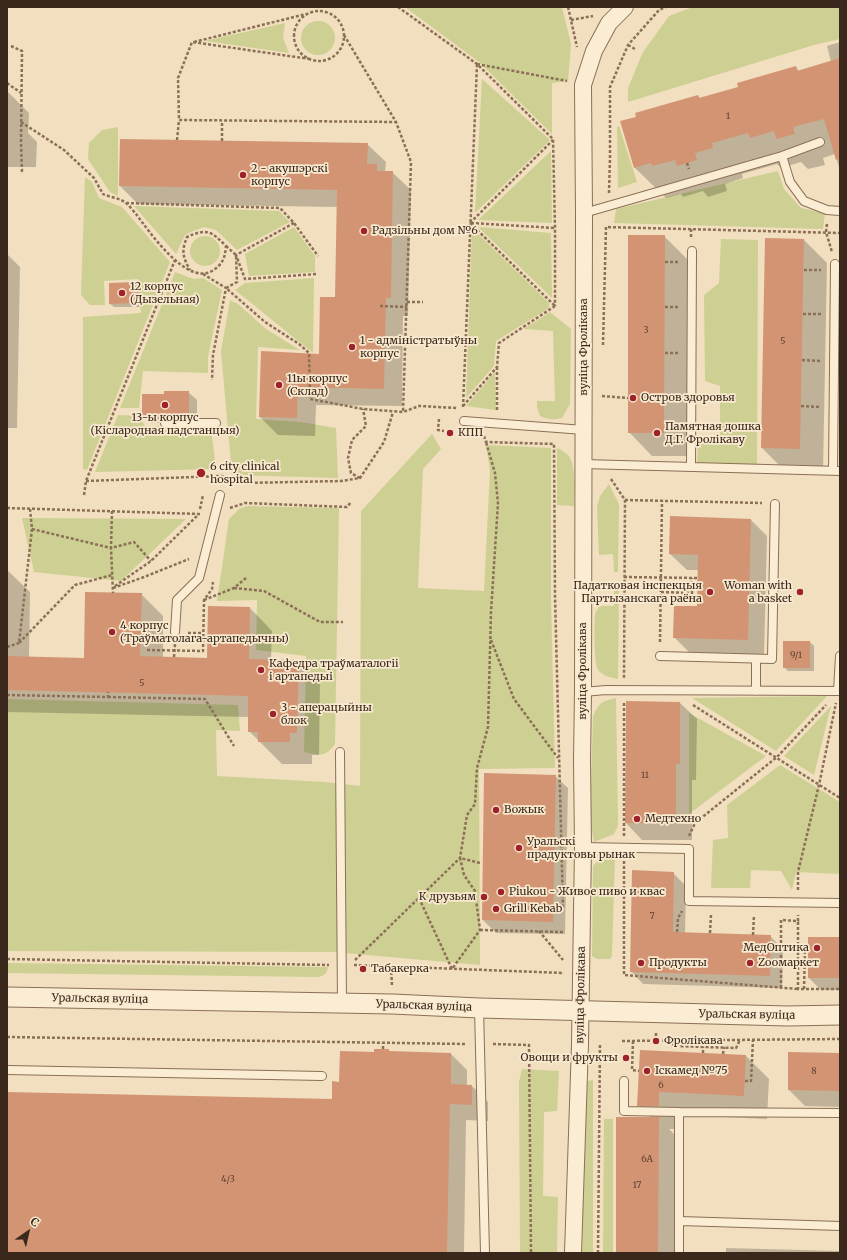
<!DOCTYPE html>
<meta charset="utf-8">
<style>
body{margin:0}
#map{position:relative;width:847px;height:1260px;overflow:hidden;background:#f1dfbf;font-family:Merriweather,serif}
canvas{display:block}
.frame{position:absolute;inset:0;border:8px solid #3a281c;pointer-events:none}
.north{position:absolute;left:8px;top:1212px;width:40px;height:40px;-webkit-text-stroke:3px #f8e9cf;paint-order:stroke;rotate:34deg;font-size:11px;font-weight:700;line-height:16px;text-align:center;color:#3a281c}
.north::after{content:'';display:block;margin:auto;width:14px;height:18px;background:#3a281c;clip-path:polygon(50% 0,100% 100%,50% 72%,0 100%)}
</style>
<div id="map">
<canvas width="847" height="1260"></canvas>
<div class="frame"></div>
<div class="north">С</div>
</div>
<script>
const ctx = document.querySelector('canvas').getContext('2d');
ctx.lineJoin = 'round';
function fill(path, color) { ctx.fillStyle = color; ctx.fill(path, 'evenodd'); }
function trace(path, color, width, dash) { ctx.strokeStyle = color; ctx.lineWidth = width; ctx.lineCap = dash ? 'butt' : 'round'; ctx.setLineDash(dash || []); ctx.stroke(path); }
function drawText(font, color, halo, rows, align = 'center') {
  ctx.font = font + ' Merriweather,serif'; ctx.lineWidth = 3.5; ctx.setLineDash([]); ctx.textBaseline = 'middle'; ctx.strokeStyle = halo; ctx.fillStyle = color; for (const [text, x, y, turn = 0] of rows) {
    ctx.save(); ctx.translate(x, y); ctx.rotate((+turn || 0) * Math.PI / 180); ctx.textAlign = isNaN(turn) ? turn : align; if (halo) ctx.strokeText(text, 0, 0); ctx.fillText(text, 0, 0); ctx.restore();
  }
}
const green = new Path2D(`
 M 405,7 L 562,7 L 571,44 L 568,81 L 552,83 L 552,134 L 479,62 Z
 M 693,7 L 840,7 L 840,39 L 814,45 L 628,102 L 628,88 L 643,52 L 669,16 Z
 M301 38a17 17 0 1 1 34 0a17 17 0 1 1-34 0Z
 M 285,23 L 283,38 L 289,53 L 205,41 Z
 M 482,79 L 550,140 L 475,213 Z
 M 619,126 L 637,182 L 618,188 L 617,127 Z
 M 118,127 L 118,196 L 110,192 L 88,159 L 89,143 L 102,130 Z
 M 551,151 L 552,223 L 478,220 Z
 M 778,171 L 784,189 L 801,208 L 825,213 L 823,229 L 614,223 L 616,209 Z
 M 85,177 L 92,182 L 99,198 L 122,207 L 170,262 L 87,470 L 83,469 L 83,317 L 141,313 L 138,279 L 104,281 L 105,305 L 90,305 L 81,295 Z
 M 134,206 L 279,211 L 290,222 L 237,250 L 216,230 L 204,227 L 193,231 L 185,235 L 176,254 Z
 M 294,227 L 315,256 L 315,272 L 249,276 L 245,254 Z
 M 478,227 L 551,233 L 552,298 Z
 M 472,228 L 549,303 L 549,308 L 496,341 L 494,366 L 466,398 Z
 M190 251a15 15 0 1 1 30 0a15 15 0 1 1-30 0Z
 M 721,239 L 758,240 L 757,466 L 697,464 L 698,442 L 720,443 L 720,386 L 705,381 L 704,295 L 719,283 Z
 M 175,272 L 194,279 L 203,278 L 222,290 L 208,357 L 208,373 L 143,371 L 139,408 L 120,408 Z
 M 314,278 L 313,353 L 235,290 L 245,283 Z
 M 230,300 L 238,304 L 266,329 L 300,350 L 258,347 L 256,419 L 301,422 L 336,428 L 338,478 L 232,475 L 221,351 Z
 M 550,312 L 571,329 L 570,404 L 562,418 C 553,420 548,420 540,416 L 537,407 L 537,401 L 555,401 L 553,331 L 524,329 Z
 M 495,372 L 496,410 L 466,406 Z
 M 118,415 L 139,416 L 145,426 L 211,428 L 216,469 L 95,472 Z
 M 432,434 L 441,449 L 423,469 L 418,588 L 484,591 L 490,470 L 486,445 L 551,448 L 551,598 L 555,768 L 479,769 L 480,965 L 333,952 L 7,951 L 7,699 L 238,705 L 240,731 L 216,730 L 217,776 L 325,782 L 360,786 L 361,511 Z
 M 557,448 C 562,450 567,453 570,458 C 576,468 574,494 574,506 L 557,505 Z
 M 609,484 L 619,504 L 618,572 L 614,572 L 613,554 L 599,555 L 597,507 L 600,496 Z
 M 247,506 L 339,508 L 335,744 C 325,758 320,755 304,752 L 306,656 L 256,650 L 257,600 L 217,601 L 229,519 L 239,509 Z
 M 22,518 L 186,519 L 121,581 L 34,572 Z
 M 614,583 L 619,583 L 618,679 C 611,678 600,675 597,668 C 594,659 594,624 595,614 C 596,611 598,609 600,606 L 614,606 Z
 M 827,696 L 776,751 L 692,698 Z
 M 616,698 L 618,826 L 614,834 L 594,842 L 590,820 L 593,717 C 598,703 602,701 616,698 Z
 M 831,706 L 814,775 L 784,756 Z
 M 689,713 L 766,756 L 689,814 Z
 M 780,765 L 840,802 L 840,874 L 796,872 L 792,890 L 781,871 L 751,870 L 750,888 L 711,888 L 713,840 L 728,838 L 727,805 Z
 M 607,857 L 615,857 L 612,956 L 610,959 L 597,959 L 592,956 L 593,866 L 599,859 Z
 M 7,963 L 328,967 C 327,973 325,975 319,977 L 7,973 Z
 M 522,1069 L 559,1071 L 557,1111 L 544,1112 L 543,1196 L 558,1197 L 557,1253 L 520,1253 L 519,1082 Z
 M 593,1080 L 593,1253 L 582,1253 L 585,1087 L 588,1081 Z
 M 604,1119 L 613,1119 L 613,1253 L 603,1253 Z`);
const shadow = new Path2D(`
 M 840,42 L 840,171 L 835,154 L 823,158 L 825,165 L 808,169 L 801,162 L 781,168 L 777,164 L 742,174 L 743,178 L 725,184 L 727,191 L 708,197 L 703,191 L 683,197 L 681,194 L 666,198 L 635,168 L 622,122 L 698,96 L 701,99 L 740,88 L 796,67 L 799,71 L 831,62 L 827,46 Z
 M 7,91 L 29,113 L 28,133 L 37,142 L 36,167 L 7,167 Z
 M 367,144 L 386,162 L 385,172 L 392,172 L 411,190 L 408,316 L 403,316 L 402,406 L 316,405 L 315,436 L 278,435 L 260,417 L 320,355 L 336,298 L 338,207 L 138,204 L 120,186 Z
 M 664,236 L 687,259 L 687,456 L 652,456 L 629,432 Z
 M 804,240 L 827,263 L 823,472 L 785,471 L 762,448 Z
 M 7,254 L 20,267 L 17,428 L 7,428 Z
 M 135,283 L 139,287 L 140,307 L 114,307 L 110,304 Z
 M 188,392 L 197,400 L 197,425 L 172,423 L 151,423 L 143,415 L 165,395 Z
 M 751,520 L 767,536 L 764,656 L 691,654 L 674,637 L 698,607 L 699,570 L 687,570 L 670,554 Z
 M 7,570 L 30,592 L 29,658 L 85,659 L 141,594 L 163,616 L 163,658 L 208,659 L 250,608 L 272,631 L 271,660 L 298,661 L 320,683 L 319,755 L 312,755 L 312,764 L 282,764 L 249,731 L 249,717 L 7,712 Z
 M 810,642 L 814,646 L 814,671 L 788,671 L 784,667 Z
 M 627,702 L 680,703 L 697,719 L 696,780 L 692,780 L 692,840 L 642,840 L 626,823 Z
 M 485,774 L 555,776 L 568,788 L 565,934 L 496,933 L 483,920 Z
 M 673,873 L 686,886 L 685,933 L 770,936 L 783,949 L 782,988 L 643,984 L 631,971 Z
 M 840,938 L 840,990 L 821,990 L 809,978 Z
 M 388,1050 L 390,1052 L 451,1054 L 467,1070 L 467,1085 L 472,1086 L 488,1102 L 488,1121 L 466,1120 L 464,1253 L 7,1253 L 7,1093 L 333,1100 L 340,1083 L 375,1053 Z
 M 641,1051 L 746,1056 L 769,1079 L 767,1119 L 682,1115 L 682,1129 L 669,1129 L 675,1135 L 674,1253 L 617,1253 L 651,1118 L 638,1105 Z
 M 840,1054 L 840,1107 L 805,1106 L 789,1090 Z
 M 726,1248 L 840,1251 L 840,1253 L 726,1253 Z`);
const building = new Path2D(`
 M 840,58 L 840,159 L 836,160 L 824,119 L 793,127 L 795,134 L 776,139 L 774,131 L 750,138 L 748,133 L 712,143 L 713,148 L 695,153 L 697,160 L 677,166 L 675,160 L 652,166 L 651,163 L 634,168 L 620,121 L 636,117 L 635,113 L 698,95 L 699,98 L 738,87 L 737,83 L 796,66 L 797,71 Z
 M 120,139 L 368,143 L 367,164 L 377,164 L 377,171 L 393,171 L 391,298 L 386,298 L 384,389 L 298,387 L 297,418 L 259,417 L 261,351 L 319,354 L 320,297 L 335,297 L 337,190 L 119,186 Z
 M 628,235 L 665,235 L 664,433 L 628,433 Z
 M 765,238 L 804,239 L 800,449 L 761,448 Z
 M 135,282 L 136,303 L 109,304 L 109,283 Z
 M 164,391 L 189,391 L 189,418 L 165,418 L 165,415 L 142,415 L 142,394 L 164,394 Z
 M 670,516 L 751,519 L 748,640 L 673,638 L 674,606 L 697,606 L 698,555 L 669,554 Z
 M 85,592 L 142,593 L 140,656 L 207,658 L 208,606 L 250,607 L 249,659 L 299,660 L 297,733 L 290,733 L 290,742 L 258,742 L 258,732 L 248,732 L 248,696 L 7,690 L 7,656 L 84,658 Z
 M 783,641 L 810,641 L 810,668 L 783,668 Z
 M 626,701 L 680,702 L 680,764 L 676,764 L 676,824 L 625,823 Z
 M 484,773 L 556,775 L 553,922 L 482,920 Z
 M 632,870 L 674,872 L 673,932 L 771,935 L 770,976 L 630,972 Z
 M 808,937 L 840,937 L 840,978 L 808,978 Z
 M 374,1049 L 389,1049 L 389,1051 L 451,1053 L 451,1084 L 472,1085 L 472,1105 L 450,1104 L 447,1253 L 7,1253 L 7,1092 L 332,1099 L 332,1081 L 339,1082 L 340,1051 L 374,1052 Z
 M 640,1050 L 746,1055 L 744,1096 L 659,1092 L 659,1106 L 637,1106 Z
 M 788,1052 L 840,1053 L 840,1091 L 788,1090 Z
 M 616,1117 L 659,1117 L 658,1253 L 616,1253 Z`);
const path = new Path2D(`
 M 398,7 L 477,64 L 553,139 L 555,228 L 555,306
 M 568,7 L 577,47
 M294 36a25 25 0 1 1 50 0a25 25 0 1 1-50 0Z
 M 571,20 L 593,16
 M 344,35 L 396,122 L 411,162 L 403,412
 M 194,42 L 306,14
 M 628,45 L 635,49
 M 11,46 L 22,51 L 21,143 L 22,172
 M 310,59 L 192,42 L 178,78 L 179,120 L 396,122
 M 477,64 L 567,81
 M 7,83 L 21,93
 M 21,122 L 64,150 L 94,178 L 103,194 C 109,197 120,198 126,203 C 129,205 133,211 136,214 C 149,231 186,286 212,271 C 223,264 225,258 226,246 C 211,231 207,228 187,237 C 181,252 183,257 190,270
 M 177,140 L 179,120
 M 222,141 L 222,121
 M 687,163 L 689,169
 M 609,193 L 610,158 L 610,87 L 628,45 L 659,10 L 666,7
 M 126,203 L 280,208 L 294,223 L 318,256
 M 294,223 L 236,255 L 245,279 L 317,274
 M 470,223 L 555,306
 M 470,223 L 553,140
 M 471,223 L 555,228
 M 827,224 L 826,232 L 832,252
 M 691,229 L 691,238
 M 226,246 L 236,255 L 237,282 L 226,288 L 265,322 L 299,344 L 309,353 L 310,399 L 363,409 L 403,412 L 419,406 L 458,408
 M 665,262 L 678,262
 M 804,270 L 821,270
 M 203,274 L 226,288 L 213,355 L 212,380
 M 407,302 L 423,302
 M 380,306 L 407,307
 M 665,307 L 678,307
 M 803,314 L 822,314
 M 603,345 L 606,227 L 840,233
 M 665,353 L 678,353
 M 802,360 L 822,361
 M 497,367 L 497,410
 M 602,396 L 628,398
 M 665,401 L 678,401
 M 463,406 L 497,367 L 499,343 L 555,306
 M 801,406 L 821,407
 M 463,407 L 477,64
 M 439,419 L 438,430 L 444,431
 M 484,436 L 486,442 L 554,444 L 555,596 L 563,908
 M 360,478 L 351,473 L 348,458 L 352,440 L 366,426 L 363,409
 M 611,479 L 625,500 L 624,678
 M 86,481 L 221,476 L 244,483 L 341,481 L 360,478 L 384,442 L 393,412
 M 84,495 L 86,481 L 175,260
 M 625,500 L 762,503
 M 7,508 L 200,514
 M 230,508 L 245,503 L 347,507 L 351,502
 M 30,509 L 32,529 L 111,548 L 113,593
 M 200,509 L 203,495
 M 112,511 L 111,548 L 134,542 L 151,561
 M 32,529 L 19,643 L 75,585 L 112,575
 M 624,577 L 697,578
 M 115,586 L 151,561 L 199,514
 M 113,588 L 144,577 L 189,559
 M 234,588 L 264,591 L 320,622 L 343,622
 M 661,592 L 692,593 L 692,578
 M 204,600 L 234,588 L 246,578
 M 188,633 L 203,633
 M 491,640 L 514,699 L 558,758
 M 660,642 L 662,501
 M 7,647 L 19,643
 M 147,650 L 203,651 L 204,600 L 212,589 L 213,582
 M 174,657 L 175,644
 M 7,695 L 108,697 L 108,692
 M 108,697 L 205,699 L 234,746
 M 693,705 L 840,798
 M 624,836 L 624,703
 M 689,836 L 695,823 L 777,757 L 826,705
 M 624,861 L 624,975 L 798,989
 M 798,890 L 798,872 L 819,785 L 836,703
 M 419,898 L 452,969 L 480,930 L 475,891 L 464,875 L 460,858 L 480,863
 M 798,922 L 798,989 L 840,989
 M 480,930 L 563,932
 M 539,931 L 563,960
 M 677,932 L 678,918 L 682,911
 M 710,933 L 711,915
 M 753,935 L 754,915
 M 7,959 L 329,965
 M 355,960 L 460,858 L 467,815 L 475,804 L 477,768 L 488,727 L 491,612 L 498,503 L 495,473 L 486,442
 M 354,965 L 564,973
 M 391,967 L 392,986
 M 781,988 L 781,920 L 798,921 L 798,915
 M 804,989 L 805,947 L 808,947
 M 7,1037 L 466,1044
 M 622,1041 L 840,1039
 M 633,1041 L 632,1070 L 639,1071
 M 656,1041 L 656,1031
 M 667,1041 L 675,1046 L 736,1048 L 740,1040
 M 493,1044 L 529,1045 L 531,1253
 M 383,1049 L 383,1043
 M 703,1053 L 703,1047
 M 723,1054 L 724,1047
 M 745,1081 L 751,1081 L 753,1040
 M 598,1253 L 600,1043`);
const service = new Path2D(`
 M 782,156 L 820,142
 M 584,213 L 782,156 L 790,182 L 804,201 L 827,210 L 840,211
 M 464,421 L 584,430
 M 165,423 L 216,423
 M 583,464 L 840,471
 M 691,467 L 692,251
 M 833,471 L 835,264
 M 175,632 L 177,600 L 199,578 L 220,495
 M 660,656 L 772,659 L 775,504
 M 756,691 L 756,659
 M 583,692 L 606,690 L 838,691 L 840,656
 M 340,752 L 342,1003
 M 583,847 L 689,849 L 689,901 L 840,903
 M 479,1008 L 485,1253
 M 7,1070 L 322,1076
 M 624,1081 L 624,1111 L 679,1112
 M 680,1221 L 840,1226
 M 679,1253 L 679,1112 L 840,1113`);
const minor = new Path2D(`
 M 573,1253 L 580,1044 L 583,847 L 582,760 L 583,692 L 584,213 L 583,85 L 594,51 L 609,23 L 625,7`);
const tertiary = new Path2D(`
 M 7,997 L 392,1004 L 479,1008 L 788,1016 L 840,1015`);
const markers = [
 [243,175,4,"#9f222b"],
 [364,231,4,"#9f222b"],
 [122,293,4,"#9f222b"],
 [352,347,4,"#9f222b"],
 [279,385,4,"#9f222b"],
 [633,398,4,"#9f222b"],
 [165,405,4,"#9f222b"],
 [450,433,4,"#9f222b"],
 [657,433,4,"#9f222b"],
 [201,473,5,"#9f222b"],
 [710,592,4,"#9f222b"],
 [800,592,4,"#9f222b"],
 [112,632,4,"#9f222b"],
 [261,670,4,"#9f222b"],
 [273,714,4,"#9f222b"],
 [496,810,4,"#9f222b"],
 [637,819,4,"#9f222b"],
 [519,848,4,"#9f222b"],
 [501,892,4,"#9f222b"],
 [484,897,4,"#9f222b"],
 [496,909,4,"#9f222b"],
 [817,948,4,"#9f222b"],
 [641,963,4,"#9f222b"],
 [750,963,4,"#9f222b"],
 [363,969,4,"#9f222b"],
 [656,1041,4,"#9f222b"],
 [626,1058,4,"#9f222b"],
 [647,1071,4,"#9f222b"]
];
const numberNames = [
 ["1",728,116],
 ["3",646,330],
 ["5",783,341],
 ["9/1",796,655],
 ["5",142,683],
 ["11",645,775],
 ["7",652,916],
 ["8",814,1071],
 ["6",661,1085],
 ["6А",647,1159],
 ["4/3",228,1179],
 ["17",637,1185]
];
const poiNames = [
 ["2 - акушэрскі",251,169],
 ["корпус",251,182],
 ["Радзільны дом №6",372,231],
 ["12 корпус",130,287],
 ["(Дызельная)",130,300],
 ["1 - адміністратыўны",360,341],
 ["корпус",360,354],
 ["11ы корпус",287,379],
 ["(Склад)",287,392],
 ["Остров здоровья",641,398],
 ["13-ы корпус",165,418,"center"],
 ["(Кіслародная падстанцыя)",165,431,"center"],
 ["Памятная дошка",665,427],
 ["Д.Г. Фролікаву",665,440],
 ["КПП",458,433],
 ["6 city clinical",210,467],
 ["hospital",210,480],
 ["Падатковая інспекцыя",702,586,"right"],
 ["Партызанскага раёна",702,599,"right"],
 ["Woman with",792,586,"right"],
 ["a basket",792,599,"right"],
 ["4 корпус",120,626],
 ["(Траўматолага-артапедычны)",120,639],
 ["Кафедра траўматалогіі",269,664],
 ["і артапедыі",269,677],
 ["3 - аперацыйны",281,708],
 ["блок",281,721],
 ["Вожык",504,810],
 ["Медтехно",645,819],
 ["Уральскі",527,842],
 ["прадуктовы рынак",527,855],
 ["Piukou - Живое пиво и квас",509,892],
 ["К друзьям",476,897,"right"],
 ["Grill Kebab",504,909],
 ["МедОптика",809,948,"right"],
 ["Продукты",649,963],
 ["Zooмаркет",758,963],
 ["Табакерка",371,969],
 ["Фролікава",664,1041],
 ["Овощи и фрукты",618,1058,"right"],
 ["Іскамед №75",655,1071]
];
const streetNames = [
 ["вуліца Фролікава",584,347,-90],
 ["вуліца Фролікава",583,671,-90],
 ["вуліца Фролікава",581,995,-89],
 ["Уральская вуліца",100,999,1],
 ["Уральская вуліца",424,1006,2],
 ["Уральская вуліца",747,1015,1]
];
fill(green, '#cdd092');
fill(shadow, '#0003');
fill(building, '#d29472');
trace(service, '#8b6f56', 10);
trace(minor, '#8b6f56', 18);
trace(tertiary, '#8b6f56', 21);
trace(path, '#8b6f56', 2.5, [3, 2]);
trace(service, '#fbedd3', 8);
trace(minor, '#fbedd3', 16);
trace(tertiary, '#fbedd3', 19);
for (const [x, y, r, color] of markers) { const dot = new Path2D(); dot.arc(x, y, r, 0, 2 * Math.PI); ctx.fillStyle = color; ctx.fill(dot); trace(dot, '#f8e9cf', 1.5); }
drawText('9px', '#604332', null, numberNames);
drawText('11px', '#3a281c', '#f8e9cf', poiNames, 'left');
drawText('11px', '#3a281c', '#f8e9cf', streetNames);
</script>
